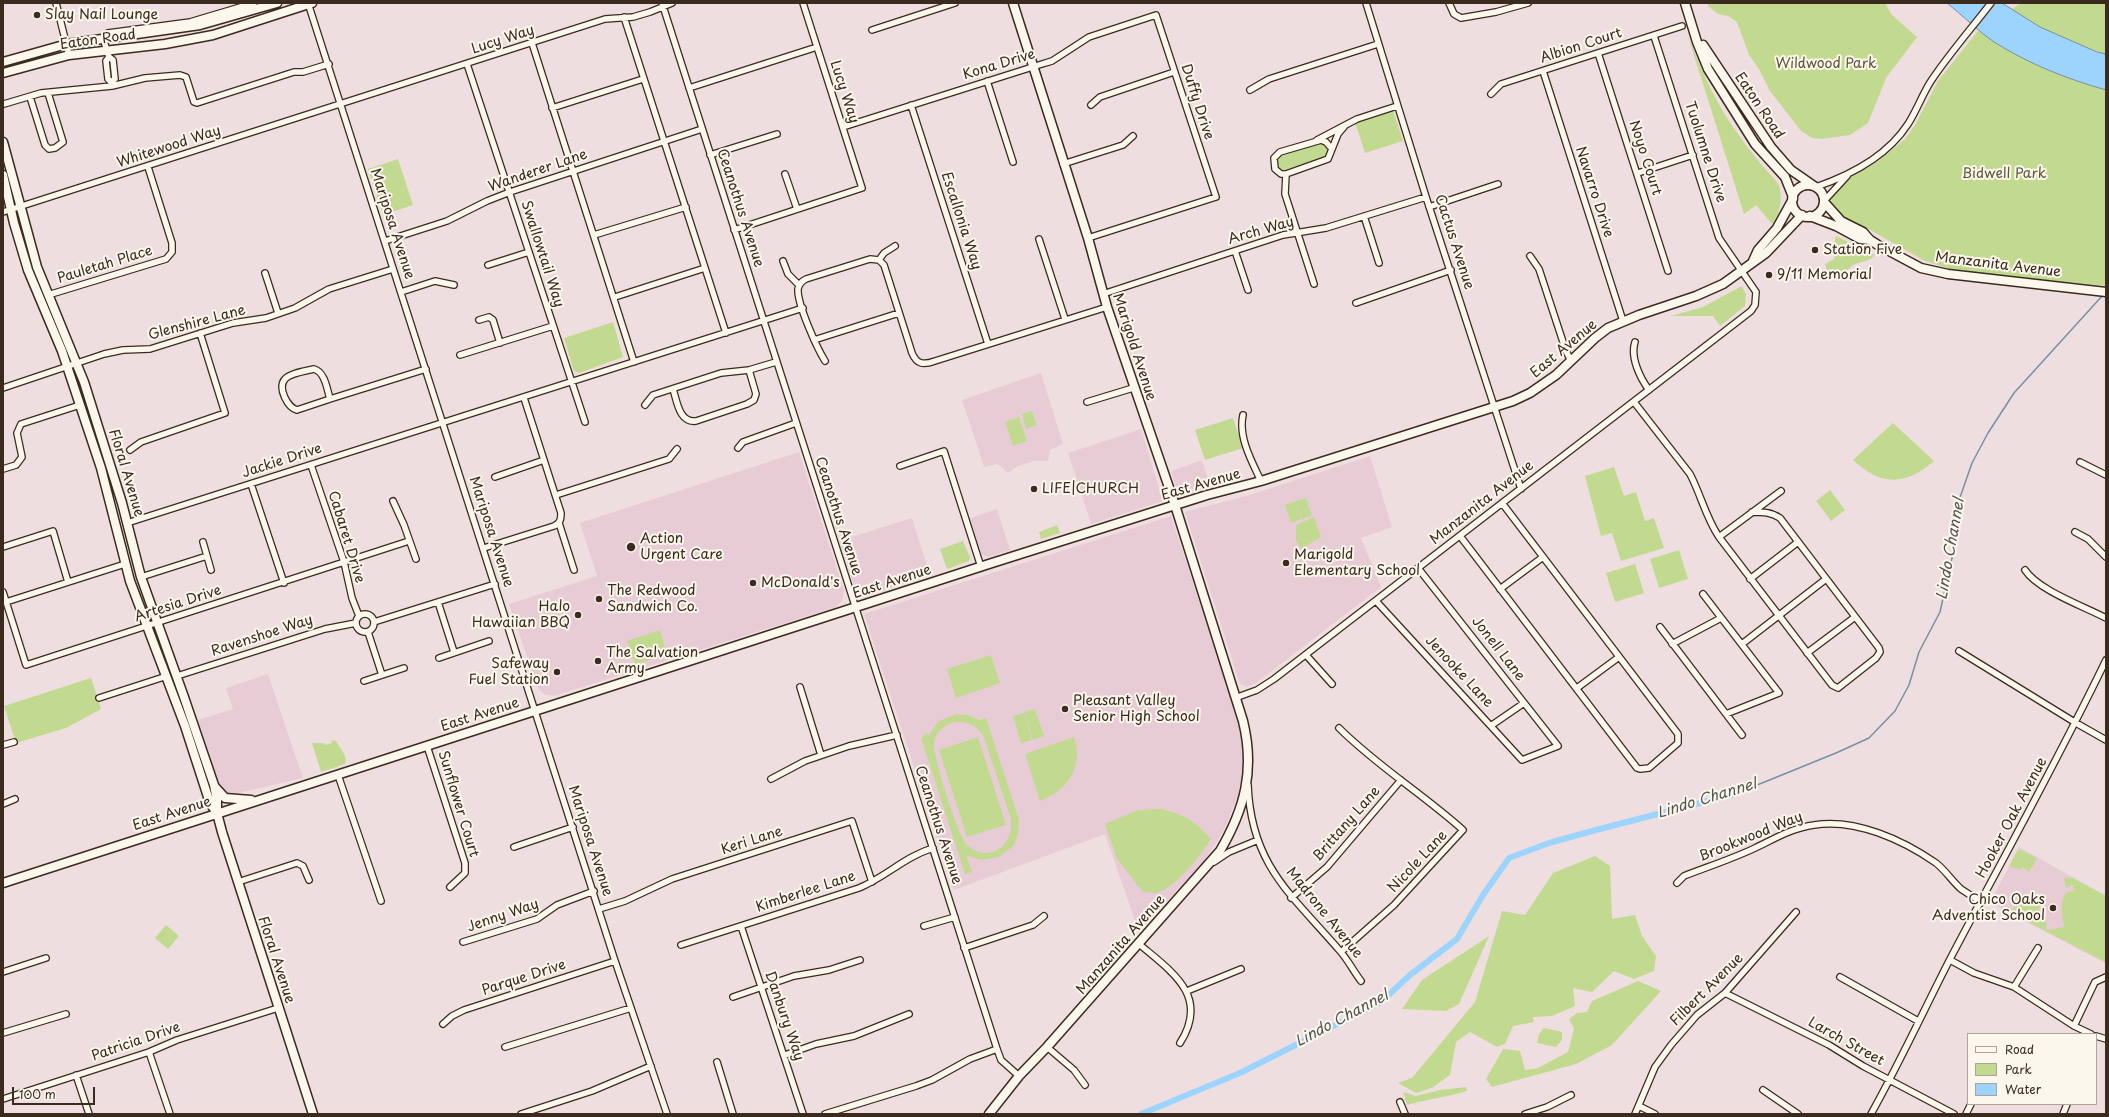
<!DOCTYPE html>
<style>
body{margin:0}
#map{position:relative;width:2109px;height:1117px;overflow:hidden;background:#efdedf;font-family:"Playpen Sans",sans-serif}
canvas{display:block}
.frame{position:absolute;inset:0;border:4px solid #3b2a1e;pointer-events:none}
.legend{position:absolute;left:1967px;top:1033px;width:130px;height:72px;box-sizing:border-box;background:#fbf7ec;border:1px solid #aea59a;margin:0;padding:5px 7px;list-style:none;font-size:12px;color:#3b2a1e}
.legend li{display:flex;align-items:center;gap:8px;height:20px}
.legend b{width:20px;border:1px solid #aea59a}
.scale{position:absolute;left:12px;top:1087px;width:83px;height:18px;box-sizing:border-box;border:2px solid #3b2a1e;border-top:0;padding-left:5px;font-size:12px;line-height:14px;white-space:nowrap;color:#3b2a1e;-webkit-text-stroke:3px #fbf7ec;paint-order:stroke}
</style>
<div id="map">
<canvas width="2109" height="1117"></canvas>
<div class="frame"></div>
<ul class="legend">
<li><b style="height:5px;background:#fbf7ec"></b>Road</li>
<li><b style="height:11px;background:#c2da90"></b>Park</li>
<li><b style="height:11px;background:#9dd4fd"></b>Water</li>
</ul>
<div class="scale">100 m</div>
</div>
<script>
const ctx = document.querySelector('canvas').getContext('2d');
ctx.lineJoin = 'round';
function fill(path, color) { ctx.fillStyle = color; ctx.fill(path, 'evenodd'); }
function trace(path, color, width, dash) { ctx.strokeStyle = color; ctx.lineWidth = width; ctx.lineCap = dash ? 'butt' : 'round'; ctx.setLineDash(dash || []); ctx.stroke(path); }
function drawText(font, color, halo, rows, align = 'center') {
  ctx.font = font + ' "Playpen Sans",sans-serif'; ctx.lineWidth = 4; ctx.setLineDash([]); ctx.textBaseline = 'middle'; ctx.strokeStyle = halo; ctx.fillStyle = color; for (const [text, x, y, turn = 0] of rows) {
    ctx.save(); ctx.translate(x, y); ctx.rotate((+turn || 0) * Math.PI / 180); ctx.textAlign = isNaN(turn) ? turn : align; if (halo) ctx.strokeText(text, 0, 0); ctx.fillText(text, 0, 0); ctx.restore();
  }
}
const built = new Path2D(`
 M 1041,373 L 1063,444 L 1050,450 L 1048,461 L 1034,461 L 1018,466 L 1008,473 L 998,464 L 984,467 L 962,400 Z
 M 1141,429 L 1163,501 L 1091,524 L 1068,453 Z
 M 799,452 L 844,591 L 842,601 L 836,607 L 554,696 L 544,694 L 538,688 L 509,604 L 597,576 L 580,523 Z
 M 1370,456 L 1392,527 L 1361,538 L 1381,587 L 1256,683 L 1247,687 L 1240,684 L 1185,512 L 1246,496 Z
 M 1202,460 L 1210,485 L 1185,493 L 1177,490 L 1171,471 Z
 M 997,509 L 1010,550 L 988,557 L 983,555 L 980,552 L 970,518 Z
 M 1171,516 L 1229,691 L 1244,743 L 1244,766 L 1238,795 L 1224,830 L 1205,860 L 1139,932 L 1105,834 L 954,890 L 864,614 Z
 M 912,518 L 930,575 L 865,596 L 858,592 L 855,588 L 839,541 Z
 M 268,674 L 303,778 L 229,795 L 221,792 L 198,720 L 233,709 L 226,688 Z
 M 2019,847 L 2106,896 L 2105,963 L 1990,903 Z`);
const green = new Path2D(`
 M 1707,3 L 1885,3 L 1892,15 L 1917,37 L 1886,78 L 1868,123 L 1850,135 L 1822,139 L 1812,138 L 1801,131 L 1770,91 L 1759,69 L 1749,55 L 1737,22 L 1728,16 L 1718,14 L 1709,7 Z
 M 2021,3 L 2106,3 L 2106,286 L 1953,270 L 1923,260 L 1872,231 L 1842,218 L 1831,202 L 1832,193 L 1842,182 L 1876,163 L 1905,139 L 1915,125 L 1938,81 L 1977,32 Z
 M 1687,33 C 1699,64 1712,96 1731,124 C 1741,139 1754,156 1766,170 C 1771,176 1776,179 1779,186 C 1783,198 1780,214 1772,224 L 1756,205 L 1744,214 Z
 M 1393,110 L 1403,141 L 1365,153 L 1355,122 Z
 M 1320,143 C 1328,145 1330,152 1324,157 L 1284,170 L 1277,168 L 1275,161 L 1278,157 Z
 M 398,159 L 413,205 L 383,215 L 368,169 Z
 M 1836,236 L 1875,255 C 1865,267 1853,256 1843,278 L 1830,280 L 1825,264 L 1834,259 C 1837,251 1833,243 1836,236 Z
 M 1740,287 L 1742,287 L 1746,294 L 1745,306 L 1720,326 L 1713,316 L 1671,316 L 1703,307 Z
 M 613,322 L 623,357 L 579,373 L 574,371 L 564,338 Z
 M 1032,411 L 1037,425 L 1026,429 L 1022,414 Z
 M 1019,417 L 1027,441 L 1013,446 L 1005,422 Z
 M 1233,418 L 1243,448 L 1205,460 L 1195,430 Z
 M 1893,423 L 1934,461 C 1906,486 1880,486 1853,460 Z
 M 1614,467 L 1624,496 L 1636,492 L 1645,521 L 1654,518 L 1664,548 L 1621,561 L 1612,533 L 1601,536 L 1585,476 Z
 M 1830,490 L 1845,510 L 1831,521 L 1816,501 Z
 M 1306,498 L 1312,516 L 1302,519 L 1296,501 Z
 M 1296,501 L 1301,519 L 1291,523 L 1285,505 Z
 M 1314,517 L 1321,537 L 1301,549 L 1296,541 L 1296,525 Z
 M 1057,525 L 1060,533 L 1041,539 L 1039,532 Z
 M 963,541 L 970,557 L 969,561 L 947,569 L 940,549 Z
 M 1679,550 L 1688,579 L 1659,588 L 1650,559 Z
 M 1635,564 L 1644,593 L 1615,602 L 1606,573 Z
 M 660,630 L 667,655 L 635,664 L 627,641 Z
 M 991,655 L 1000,683 L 956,698 L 947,669 Z
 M 91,678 L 101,709 L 66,728 L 16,743 L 4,706 Z
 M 1035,709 L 1044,736 L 1033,740 L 1024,712 Z
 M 1024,713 L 1032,740 L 1021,743 L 1013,716 Z
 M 956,714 L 968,715 L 979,720 L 986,718 L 1019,820 L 1018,834 L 1014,845 L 999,857 L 981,860 L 966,855 L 972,872 L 965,874 L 921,738 L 927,732 L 928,736 L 939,721 ZM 954,722 C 967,721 975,725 983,735 L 1010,816 C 1017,842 991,865 968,846 C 959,839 932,755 934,743 C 935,732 944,726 954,722 Z
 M 978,737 L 1006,825 L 967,837 L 939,750 Z
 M 1074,737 C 1084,767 1067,791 1040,801 L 1025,754 Z
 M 331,740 L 336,741 C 340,748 348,756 345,764 L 321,772 L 312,743 L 324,743 L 325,745 L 332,743 Z
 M 1162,809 C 1186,816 1194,820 1211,839 C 1200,856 1176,888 1156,893 C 1152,893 1147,892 1143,892 L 1117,859 L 1105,824 L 1138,810 Z
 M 2021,850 L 2035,857 L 2036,860 L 2029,872 L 2022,867 L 2021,870 L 2009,866 L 2017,851 Z
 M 1595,856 L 1610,866 L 1612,919 L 1635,915 L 1642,936 L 1656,956 L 1654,971 L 1634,979 L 1614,971 L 1592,992 L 1573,988 L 1575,1006 L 1552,1016 L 1533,1017 L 1534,1022 L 1513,1026 L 1505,1044 L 1497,1047 L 1470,1032 L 1456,1042 L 1450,1075 L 1432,1088 L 1416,1093 L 1398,1083 L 1412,1078 L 1475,1002 L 1502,911 L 1525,915 L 1553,873 Z
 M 2064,878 L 2073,878 L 2106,896 L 2105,962 L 2011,913 L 2017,901 L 2024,901 L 2026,898 L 2034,902 L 2042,900 L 2039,909 L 2040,912 L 2045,914 L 2047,930 L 2064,927 C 2062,914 2059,902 2067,892 L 2074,891 L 2073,885 L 2066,888 Z
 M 166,925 L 179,936 L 168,949 L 155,938 Z
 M 1489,936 L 1459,1004 L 1446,1011 L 1402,1009 L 1422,980 Z
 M 1638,981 L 1661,991 L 1612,1045 L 1576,1064 L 1492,1087 L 1486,1079 L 1503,1049 L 1520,1051 L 1525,1070 L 1538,1068 L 1568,1052 L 1574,1029 L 1569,1019 L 1577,1013 L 1587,1012 L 1592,1001 Z
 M 1544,1028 L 1562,1032 L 1562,1040 L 1556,1047 L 1537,1043 L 1539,1034 Z
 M 1466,1087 L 1467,1091 C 1447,1097 1428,1099 1407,1105 L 1403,1092 L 1416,1096 L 1440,1090 Z`);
const water = new Path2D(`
 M 1947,3 L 2002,3 L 2040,27 L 2097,52 L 2106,54 L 2106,90 C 2067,79 2029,64 1994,42 C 1978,31 1963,16 1947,3 Z`);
const stream = new Path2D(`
 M 1735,794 L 1836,753 L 1869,738 L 1895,711 L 1909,685 L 1919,652 L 1940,612 L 1952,558 L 1957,506 L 1972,463 L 1988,433 L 2014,393 L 2103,295`);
const canal = new Path2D(`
 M 1141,1114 L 1240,1073 L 1381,1002 L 1410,975 L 1457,939 L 1483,895 L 1509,858 L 1549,843 L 1592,831 L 1735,794`);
const street = new Path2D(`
 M 56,3 L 69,55
 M 308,3 L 615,961 L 667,1114
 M 662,3 L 997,1049 L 1001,1060 L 1019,1076
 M 1366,3 L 1426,197 L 1521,489
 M 1449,3 L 1454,14 L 1461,18 L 1496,12 L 1528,3
 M 624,17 L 726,333
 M 872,30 L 955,3
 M 532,43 L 634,362
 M 1598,53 L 1668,271
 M 109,57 L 106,61 L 108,79 L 111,82 L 112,86 L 145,78 L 180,75 L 186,77 L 194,102 L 197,103 L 294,72 L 303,72 L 329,64
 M 467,64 L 585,422
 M 1543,71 L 1623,321
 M 987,81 L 1013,162
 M 111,82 L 115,79 L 113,60 L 109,57 L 103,38 L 108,33 L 190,22 L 254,3
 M 689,88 L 817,47
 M 1250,90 L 1269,79 L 1378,44
 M 1491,94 L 1501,84 L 1682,26
 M 30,97 L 45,145 L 49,149 L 55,148 L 63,142 L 48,93
 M 4,104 L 41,93 L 112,86
 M 911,105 L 988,344
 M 1091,105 L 1100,97 L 1174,72
 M 552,108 L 643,79
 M 843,127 L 1042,64 L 1052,61 L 1089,37 L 1156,15 L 1216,197 L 1088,238
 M 1317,140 L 1357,119 L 1397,106
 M 1321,140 L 1326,142 L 1332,149 L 1328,159 L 1286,174 L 1281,174 L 1275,169 L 1274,158 L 1280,152 Z
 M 1332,149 L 1338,134 L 1344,127
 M 710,155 L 777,134
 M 1063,164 L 1123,145 L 1133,136
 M 1638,173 L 1693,155
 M 785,174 L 797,209
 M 1286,174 L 1285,194 L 1314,284
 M 1816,187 C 1851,175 1888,155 1908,124 C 1917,110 1922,95 1931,81 C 1949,54 1971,29 1991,3
 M 1824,201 L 1847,176
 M 1429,207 L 1498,184
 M 3,212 L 605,19 L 633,17 L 650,12 L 672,3
 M 1364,216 L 1379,263
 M 734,230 L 862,188 L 803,3
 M 594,235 L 686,207
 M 1039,239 L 1065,319
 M 385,241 L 447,221 L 487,201 L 510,192 L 702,129
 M 1235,251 L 1248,290
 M 1530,256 L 1539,269 L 1566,351 L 1571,361
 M 879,260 L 884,253 L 895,246
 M 783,261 L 788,274 L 799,285
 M 488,265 L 529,252
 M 265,273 L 278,313
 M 401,292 L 435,281 L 454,285
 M 1103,294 L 1283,235 L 1326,228 L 1426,197
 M 48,295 L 166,259 L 172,252 L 172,243 L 148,167
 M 615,297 L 705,268
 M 1356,303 L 1451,270
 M 479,320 L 489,317 L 493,320 L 500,343
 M 814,340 L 899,313
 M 1635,342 C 1630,357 1640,378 1649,390
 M 460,355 L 553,326
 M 825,361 C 817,348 797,304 798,289 C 799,284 802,281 806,279 L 870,259 L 879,260 L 884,265 L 912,353 C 917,365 924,365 935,361 L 1107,307
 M 3,388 L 104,354 L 123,350 L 150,349 L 233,323 L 266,318 L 295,308 L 329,289 L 393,269
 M 673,389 C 677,401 679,423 696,421 L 747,404 L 754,400 L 756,394 L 749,370
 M 330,399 L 297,410 C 288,408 277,388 285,379 C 290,373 306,371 314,369 C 325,372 327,389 330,399 L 426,369
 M 1087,402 L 1133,388
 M 1634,402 L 1690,474 C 1701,495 1706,518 1719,537 L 1832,685 L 1838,688 L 1876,658 L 1880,652 L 1879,648 L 1780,518 C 1771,512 1763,512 1752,512
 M 645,405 L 653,395 L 721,373 L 749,370 L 776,362
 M 1243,415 C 1238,437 1252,462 1261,481
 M 738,448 L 743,442 L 796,423
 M 130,450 L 141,442 L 225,413 L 200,333
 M 2080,462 L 2106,475
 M 311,465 L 344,562 L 352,598 L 359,616
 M 900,466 L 944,451 L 981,567
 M 3,469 L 16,465 L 22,457 L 17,433 L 21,424 L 80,405
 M 495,477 L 544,460
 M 251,484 L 284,583
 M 556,495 L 669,459 L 677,449
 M 393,501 L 404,525 L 416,559
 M 127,523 L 803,308
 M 559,523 L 574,570
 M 2075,532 L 2088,539 L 2106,557
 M 1460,536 L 1637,768 L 1640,769 L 1649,768 L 1678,743 L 1678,734 L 1502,503
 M 1719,537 L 1781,491
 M 203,542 L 211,570
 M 3,547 L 53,531 L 68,582
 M 484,548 L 554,526 C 560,523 561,520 561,513 L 524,398
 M 2025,570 C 2038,590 2083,606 2106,618
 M 141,577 L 207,556
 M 1750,579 L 1798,542
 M 1500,589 L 1543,557
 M 3,592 L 26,665 L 409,541
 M 1703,594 L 1779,693 L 1726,714
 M 1376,601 L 1522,760 L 1558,746 L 1418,568
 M 6,602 L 125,564
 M 438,602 L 454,652
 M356 623a9 9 0 1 1 18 0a9 9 0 1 1-18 0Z
 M 374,622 L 495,584
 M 1660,627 L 1742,735
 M 368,632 L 382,675
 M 1672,644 L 1721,618
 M 1742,644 L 1826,579
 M 1959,651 L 2076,723 L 2106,740
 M 1807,653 L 1855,617
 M 1306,655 L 1332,684
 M 439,658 L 489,641
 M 177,676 L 325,629 L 356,623
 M 364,681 L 404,668
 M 800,687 L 821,755
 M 1577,688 L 1619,657
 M 99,698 L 167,676
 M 1235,698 L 1257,690 L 1274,679 L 1751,311 L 1755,305 L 1756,292 L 1719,238 L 1654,36
 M 1492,725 L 1524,703
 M 1339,728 C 1377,766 1423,794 1463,830 L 1394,905 L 1341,952
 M 3,745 L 14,742
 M 427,746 L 465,863 L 465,873 L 450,887
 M 338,775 L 381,901
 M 771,779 L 805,761 L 849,746 L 897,735
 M 1248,785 C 1251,866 1293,896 1340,951 C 1348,960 1354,972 1361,981
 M 3,804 L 15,799
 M 514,847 L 573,827
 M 1214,862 L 1229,852 L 1258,840
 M 238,882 L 297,863 L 303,866 L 309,880
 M 1677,883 L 1684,876 C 1707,867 1732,859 1755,848 C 1774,839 1792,828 1814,825 C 1855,818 1903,840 1936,863 C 1946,871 1952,881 1961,889 C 1968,894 1975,897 1981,903
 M 1291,898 L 1327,867 L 1401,780
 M 599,909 L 625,901 L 672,879 L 852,821 L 872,882
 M 741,926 L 803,1114
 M 924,926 L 955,917
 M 463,942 L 537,919 L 557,905 L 594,891
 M 1139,944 C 1172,972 1210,996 1180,1043
 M 681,945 L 859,888 C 886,877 904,857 933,848
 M 964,948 L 1033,925 L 1044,916
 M 1950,960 L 1974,973 L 2014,987 L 2074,1026 L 2091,1034
 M 3,972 L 46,958
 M 1840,977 L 1918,1021
 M 2014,987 L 2038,948
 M 1187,991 L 1241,969
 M 1725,993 L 1829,1045 L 1863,1066 L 1954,1114
 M 733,997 L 794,976 L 829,970 L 860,960
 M 443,1024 L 452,1016 L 464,1010 L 615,961
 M 2074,1026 L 2095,982 L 2106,977
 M 3,1033 L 66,1014
 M 2096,1036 L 2106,1039
 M 505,1047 L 631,1008
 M 1047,1047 L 1074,1070 L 1085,1085
 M 149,1052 L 170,1114
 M 785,1055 L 816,1044 L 854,1036 L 909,1014
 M 717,1062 L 733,1114
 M 76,1075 L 89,1114
 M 1763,1090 L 1798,1114
 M 3,1099 L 149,1052 L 177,1040 L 278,1008
 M 1400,1102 L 1405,1114
 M 1639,1106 L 1655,1114
 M 521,1114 L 592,1091 L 651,1066
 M 825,1114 L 916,1086 L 932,1080 L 970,1059 L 997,1049
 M 1525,1114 L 1547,1107 L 1571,1095
 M 1635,1114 L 1655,1067 L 1671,1045 L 1697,1015 L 1725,993 L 1796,912
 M 1871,1114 C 1899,1064 1923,1012 1949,961 C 2002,860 2057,762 2106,660
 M 1966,1114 L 1971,1104
 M 2063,1114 L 2067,1104`);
const secondary = new Path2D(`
 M 1685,3 L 1697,42 L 1708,69 L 1755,144 L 1785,177 L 1793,197
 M 1703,45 L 1771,147 L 1791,170 L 1814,186
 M 3,62 L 67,44 L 200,25 L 277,3
 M 3,73 L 69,55 L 165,44 L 213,35 L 312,3
 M 3,142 L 37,267 L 84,382 L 122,503 L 141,577 L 184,697 L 214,785 L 217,800 L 217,813 L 222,832 L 313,1114
 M 3,175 L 14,223 L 28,270 L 62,351 L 101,468 L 130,581 L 185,726 L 210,803 L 217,813
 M1792 201a16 16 0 1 1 32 0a16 16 0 1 1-32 0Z
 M 1824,202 L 1841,221 L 1863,232 L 1870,240 L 1878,245 L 1921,268 L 1948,274 L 2106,292
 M 1810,216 L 1836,226 L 1860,239 L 1870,240
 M 1753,261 L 1758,250 L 1777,228 L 1793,199
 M 215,787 L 225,798 L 251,800
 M 3,883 L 992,563 L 1207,495 L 1261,481 L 1513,401 L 1530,393 L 1556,375 L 1595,338 L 1608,328 L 1639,315 L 1696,296 L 1723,284 L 1766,253 L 1802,215
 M 989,1114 L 1019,1076 L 1047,1047 L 1220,851 C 1245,808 1255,770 1243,721 L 1175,505 L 1107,307 L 1088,238 L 1013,3`);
const markers = [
 [37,15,4,"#3b2a1e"],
 [1815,250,4,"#3b2a1e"],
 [1769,275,4,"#3b2a1e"],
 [1034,489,4,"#3b2a1e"],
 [631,547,5,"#3b2a1e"],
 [1286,563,4,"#3b2a1e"],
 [753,583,4,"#3b2a1e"],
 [599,599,4,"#3b2a1e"],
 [578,615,4,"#3b2a1e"],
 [598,661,4,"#3b2a1e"],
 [557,672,4,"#3b2a1e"],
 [1065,709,4,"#3b2a1e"],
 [2053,908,4,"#3b2a1e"]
];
const poiNames = [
 ["Slay Nail Lounge",45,15],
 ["Station Five",1823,250],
 ["9/11 Memorial",1777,275],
 ["LIFE|CHURCH",1042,489],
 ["Action",640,539],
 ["Urgent Care",640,555],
 ["Marigold",1294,555],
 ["Elementary School",1294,571],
 ["McDonald's",761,583],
 ["The Redwood",607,591],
 ["Sandwich Co.",607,607],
 ["Halo",570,607,"right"],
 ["Hawaiian BBQ",570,623,"right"],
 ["The Salvation",606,653],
 ["Army",606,669],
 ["Safeway",549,664,"right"],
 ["Fuel Station",549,680,"right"],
 ["Pleasant Valley",1073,701],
 ["Senior High School",1073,717],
 ["Chico Oaks",2045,900,"right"],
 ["Adventist School",2045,916,"right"]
];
const streetNames = [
 ["Eaton Road",98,40,-8],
 ["Lucy Way",503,40,-18],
 ["Albion Court",1581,46,-18],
 ["Kona Drive",999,65,-17],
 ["Lucy Way",844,92,72],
 ["Duffy Drive",1197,102,72],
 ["Eaton Road",1759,106,56],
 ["Whitewood Way",169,147,-18],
 ["Tuolumne Drive",1705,152,72],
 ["Noyo Court",1645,158,72],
 ["Wanderer Lane",538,171,-19],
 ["Navarro Drive",1594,192,72],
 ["Ceanothus Avenue",740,208,72],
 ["Escallonia Way",961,221,72],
 ["Mariposa Avenue",392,224,72],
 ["Arch Way",1261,231,-16],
 ["Cactus Avenue",1454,242,72],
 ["Swallowtail Way",542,254,72],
 ["Pauletah Place",105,265,-17],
 ["Manzanita Avenue",1998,265,7],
 ["Glenshire Lane",197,323,-15],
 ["Marigold Avenue",1134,347,72],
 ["East Avenue",1564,349,-40],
 ["Jackie Drive",282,461,-18],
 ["Floral Avenue",126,473,73],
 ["East Avenue",1201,485,-16],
 ["Manzanita Avenue",1482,503,-38],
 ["Ceanothus Avenue",838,516,72],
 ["Mariposa Avenue",491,532,72],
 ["Cabaret Drive",346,537,73],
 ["East Avenue",892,582,-18],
 ["Artesia Drive",178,604,-18],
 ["Ravenshoe Way",262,636,-18],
 ["Jonell Lane",1498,649,52],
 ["Jenooke Lane",1459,672,47],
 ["East Avenue",480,715,-18],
 ["Sunflower Court",458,804,73],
 ["East Avenue",172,814,-18],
 ["Hooker Oak Avenue",2012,818,-62],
 ["Brittany Lane",1347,824,-49],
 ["Ceanothus Avenue",938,825,72],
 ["Brookwood Way",1751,837,-22],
 ["Mariposa Avenue",590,841,72],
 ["Keri Lane",752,841,-18],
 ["Nicole Lane",1418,862,-47],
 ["Kimberlee Lane",806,892,-18],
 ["Madrone Avenue",1324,913,51],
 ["Jenny Way",503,916,-19],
 ["Manzanita Avenue",1121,945,-49],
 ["Floral Avenue",276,960,72],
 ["Parque Drive",524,978,-18],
 ["Filbert Avenue",1707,990,-45],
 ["Danbury Way",784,1016,71],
 ["Patricia Drive",136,1042,-19],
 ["Larch Street",1846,1042,29]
];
const parkNames = [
 ["Wildwood Park",1826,64],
 ["Bidwell Park",2004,174]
];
const waterNames = [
 ["Lindo Channel",1951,549,-80],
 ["Lindo Channel",1707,799,-17],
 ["Lindo Channel",1342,1019,-28]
];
fill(built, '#e7ccd6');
fill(green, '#c2da90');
fill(water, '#9dd4fd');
trace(water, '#7690a4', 1);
trace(stream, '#7690a4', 1.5);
trace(canal, '#9dd4fd', 6);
trace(street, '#3b2a1e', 8);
trace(secondary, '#3b2a1e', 11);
trace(street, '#fbf7ec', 5.5);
trace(secondary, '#fbf7ec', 8);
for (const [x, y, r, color] of markers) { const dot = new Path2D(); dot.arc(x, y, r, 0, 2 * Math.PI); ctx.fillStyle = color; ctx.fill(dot); trace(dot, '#fbf7ec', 1.5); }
drawText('14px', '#3b2a1e', '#fbf7ec', poiNames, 'left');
drawText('14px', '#3b2a1e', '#fbf7ec', streetNames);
drawText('14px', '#5d563a', '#fbf7ec', parkNames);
drawText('italic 15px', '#545456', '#fbf7ec', waterNames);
</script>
